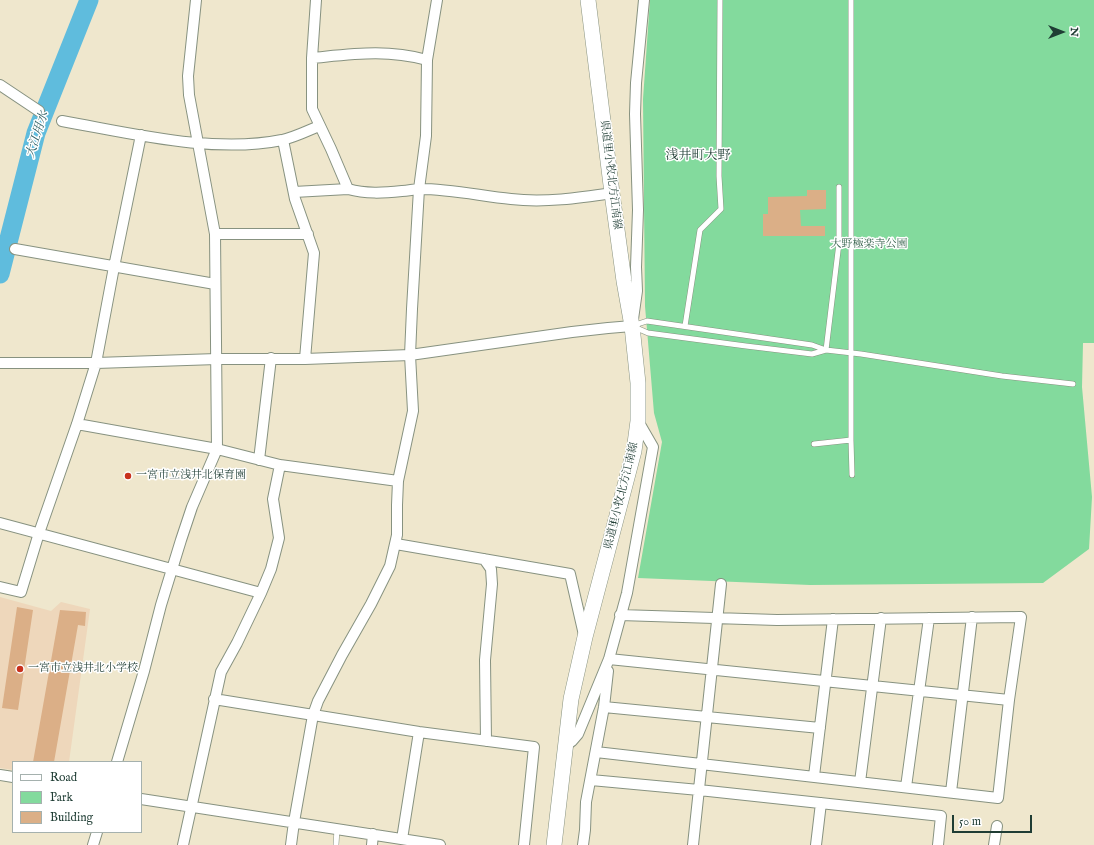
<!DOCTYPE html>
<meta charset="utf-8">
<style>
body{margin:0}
#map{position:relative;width:1094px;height:845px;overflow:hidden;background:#efe7cd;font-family:"IM FELL English",serif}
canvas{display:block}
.legend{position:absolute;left:12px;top:761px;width:130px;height:72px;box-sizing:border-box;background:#fff;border:1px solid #a5b1ae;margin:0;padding:5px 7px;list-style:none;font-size:12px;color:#1f3d34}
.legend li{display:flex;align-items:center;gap:8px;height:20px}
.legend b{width:20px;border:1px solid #a5b1ae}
.north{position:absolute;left:1042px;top:12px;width:40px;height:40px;-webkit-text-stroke:3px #fff;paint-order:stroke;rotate:90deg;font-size:11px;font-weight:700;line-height:16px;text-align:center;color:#1f3d34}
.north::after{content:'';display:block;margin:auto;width:14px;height:18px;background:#1f3d34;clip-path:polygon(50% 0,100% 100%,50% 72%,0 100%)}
.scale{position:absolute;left:952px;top:815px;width:80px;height:18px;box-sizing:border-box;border:2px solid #1f3d34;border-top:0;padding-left:5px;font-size:12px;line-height:14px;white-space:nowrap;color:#1f3d34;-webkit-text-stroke:3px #fff;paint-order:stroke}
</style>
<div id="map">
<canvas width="1094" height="845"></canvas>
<ul class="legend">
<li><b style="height:5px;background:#fff"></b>Road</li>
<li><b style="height:11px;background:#83da9d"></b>Park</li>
<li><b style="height:11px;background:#dbaf87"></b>Building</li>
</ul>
<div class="north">N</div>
<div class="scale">50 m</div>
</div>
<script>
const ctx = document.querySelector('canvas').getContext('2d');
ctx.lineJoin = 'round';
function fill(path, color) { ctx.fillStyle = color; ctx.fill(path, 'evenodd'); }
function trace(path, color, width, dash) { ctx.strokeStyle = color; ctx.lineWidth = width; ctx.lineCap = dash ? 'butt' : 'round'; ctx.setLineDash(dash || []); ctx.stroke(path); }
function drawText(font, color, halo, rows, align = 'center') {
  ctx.font = font + ' "IM FELL English","Noto Serif JP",serif'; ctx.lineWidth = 3; ctx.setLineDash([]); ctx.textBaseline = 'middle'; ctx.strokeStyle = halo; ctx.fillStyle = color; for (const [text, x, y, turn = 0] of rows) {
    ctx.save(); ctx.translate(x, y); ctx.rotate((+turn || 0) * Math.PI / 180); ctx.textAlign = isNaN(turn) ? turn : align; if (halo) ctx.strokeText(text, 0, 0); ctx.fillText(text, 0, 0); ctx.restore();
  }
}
const built = new Path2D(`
 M 0,597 L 51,611 L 61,602 L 90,609 L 69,762 L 13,762 L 13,770 L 0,768 Z`);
const green = new Path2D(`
 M 650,0 L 1094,0 L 1094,343 L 1083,343 L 1082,387 L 1092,497 L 1089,549 L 1043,583 L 810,585 L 638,578 L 662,442 L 654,413 L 645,306 L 643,99 Z`);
const river = new Path2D(`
 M 0,274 L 36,133 L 89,0`);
const building = new Path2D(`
 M 807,190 L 826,190 L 826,209 L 800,210 L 801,226 L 825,226 L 825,236 L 763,236 L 763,214 L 768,214 L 768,197 L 807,196 Z
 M 17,607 L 33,610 L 18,710 L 2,708 Z
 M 60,610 L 86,612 L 85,626 L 78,625 L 54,762 L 33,762 Z`);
const service = new Path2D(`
 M 851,0 L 851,440 L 852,475
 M 839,187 L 839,243 L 826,350 L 861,354 L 1002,376 L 1073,384
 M 647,321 L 812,345 L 826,350 L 812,354 L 746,346 L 648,333 L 632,326 Z
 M 685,326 L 700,230 L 721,209 L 719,176 L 720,0
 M 814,444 L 851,440
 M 336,845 L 337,829`);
const minor = new Path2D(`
 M 316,0 L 312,58 L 312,109 L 331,149 L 348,189 C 366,194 383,193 402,191 C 408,191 414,189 420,189 C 451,189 481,196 511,199 C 544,203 579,198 612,193
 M 312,58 C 354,54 386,49 427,60
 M 0,85 L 39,111
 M 62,121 C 131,133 213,154 282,140 C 295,137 307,131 319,126
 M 283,140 L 295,199 L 314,253 L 305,359
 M 294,192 L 348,189
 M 215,234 L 308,234
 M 15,249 L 215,284
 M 0,363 L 96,363 L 217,359 L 305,359 L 410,355 L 572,332 L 608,328 L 632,326 L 637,291 L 636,267 L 638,210 L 635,114 L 636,83 L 644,0
 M 77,424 L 217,449 L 280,465 L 398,481
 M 259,460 L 271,358
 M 0,523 L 261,593
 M 396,544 L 570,574 L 584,635
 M 484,559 L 491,569 L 492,584 L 485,660 L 486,741
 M 0,587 L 21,592 L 39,533 L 77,424 L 96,363 L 114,267 L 141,135
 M 609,659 L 1009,700
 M 214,699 L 419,732 L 534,747 L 524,845
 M 604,707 L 820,728
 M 565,746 L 572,741 L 578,734 L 609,659 L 627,593 L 653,447 L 638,421
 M 596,752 L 998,798 L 1009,700 L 1021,617 L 777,620 L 620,615
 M 117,762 L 144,671 L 161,605 L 181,540 L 192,507 L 217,449 L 215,234 L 189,95 L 188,76 L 196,0
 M 0,775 L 13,777
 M 814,776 L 833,619
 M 591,780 L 699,790 L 941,816 L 938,845
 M 860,782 L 881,618
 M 906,787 L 929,618
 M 951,792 L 972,617
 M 141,799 L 440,845
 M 402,839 L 419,732
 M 93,845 L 97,832
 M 183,845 L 221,672 L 237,643 L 261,593 L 271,569 L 279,538 L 273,499 L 280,465
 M 291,845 L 294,822 L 313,715 L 318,701 L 342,655 L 371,604 L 390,566 L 397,535 L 397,505 L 398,481 L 413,411 L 410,355 L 412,309 L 419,189 L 426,136 L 427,60 L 437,0
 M 372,845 L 373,834
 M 583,845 L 585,830 L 586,802 L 604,707 L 608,671
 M 693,845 L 721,584
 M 816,845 L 821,803
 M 994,845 L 997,826`);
const secondary = new Path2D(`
 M 554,845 L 571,699 L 585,637 L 634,451 L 638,421 L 638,383 L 632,326 L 624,281 L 612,193 L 588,0`);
const markers = [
 [128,476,4,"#c8321e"],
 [20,669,4,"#c8321e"]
];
const streetNames = [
 ["県道里小牧北方江南線",610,175,83],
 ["県道里小牧北方江南線",622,496,-76]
];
const parkNames = [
 ["大野極楽寺公園",869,245]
];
const poiNames = [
 ["一宮市立浅井北保育園",136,476],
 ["一宮市立浅井北小学校",28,669]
];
const waterNames = [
 ["大江用水",38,135,-72]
];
const quarterNames = [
 ["浅井町大野",698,156]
];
fill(built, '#eed7bb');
fill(green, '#83da9d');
trace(river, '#5fbcdd', 19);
fill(building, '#dbaf87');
trace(service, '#879280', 6);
trace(minor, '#879280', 12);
trace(secondary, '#879280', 16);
trace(service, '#fff', 5);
trace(minor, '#fff', 10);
trace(secondary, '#fff', 15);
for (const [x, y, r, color] of markers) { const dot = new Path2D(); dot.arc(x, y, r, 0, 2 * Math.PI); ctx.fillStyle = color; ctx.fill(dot); trace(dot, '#fff', 1.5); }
drawText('11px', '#1f3d34', '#fff', streetNames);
drawText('11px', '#38644e', '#fff', parkNames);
drawText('11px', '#1f3d34', '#fff', poiNames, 'left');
drawText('italic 12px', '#326367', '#fff', waterNames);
drawText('13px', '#1f3d34', '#fff', quarterNames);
</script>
